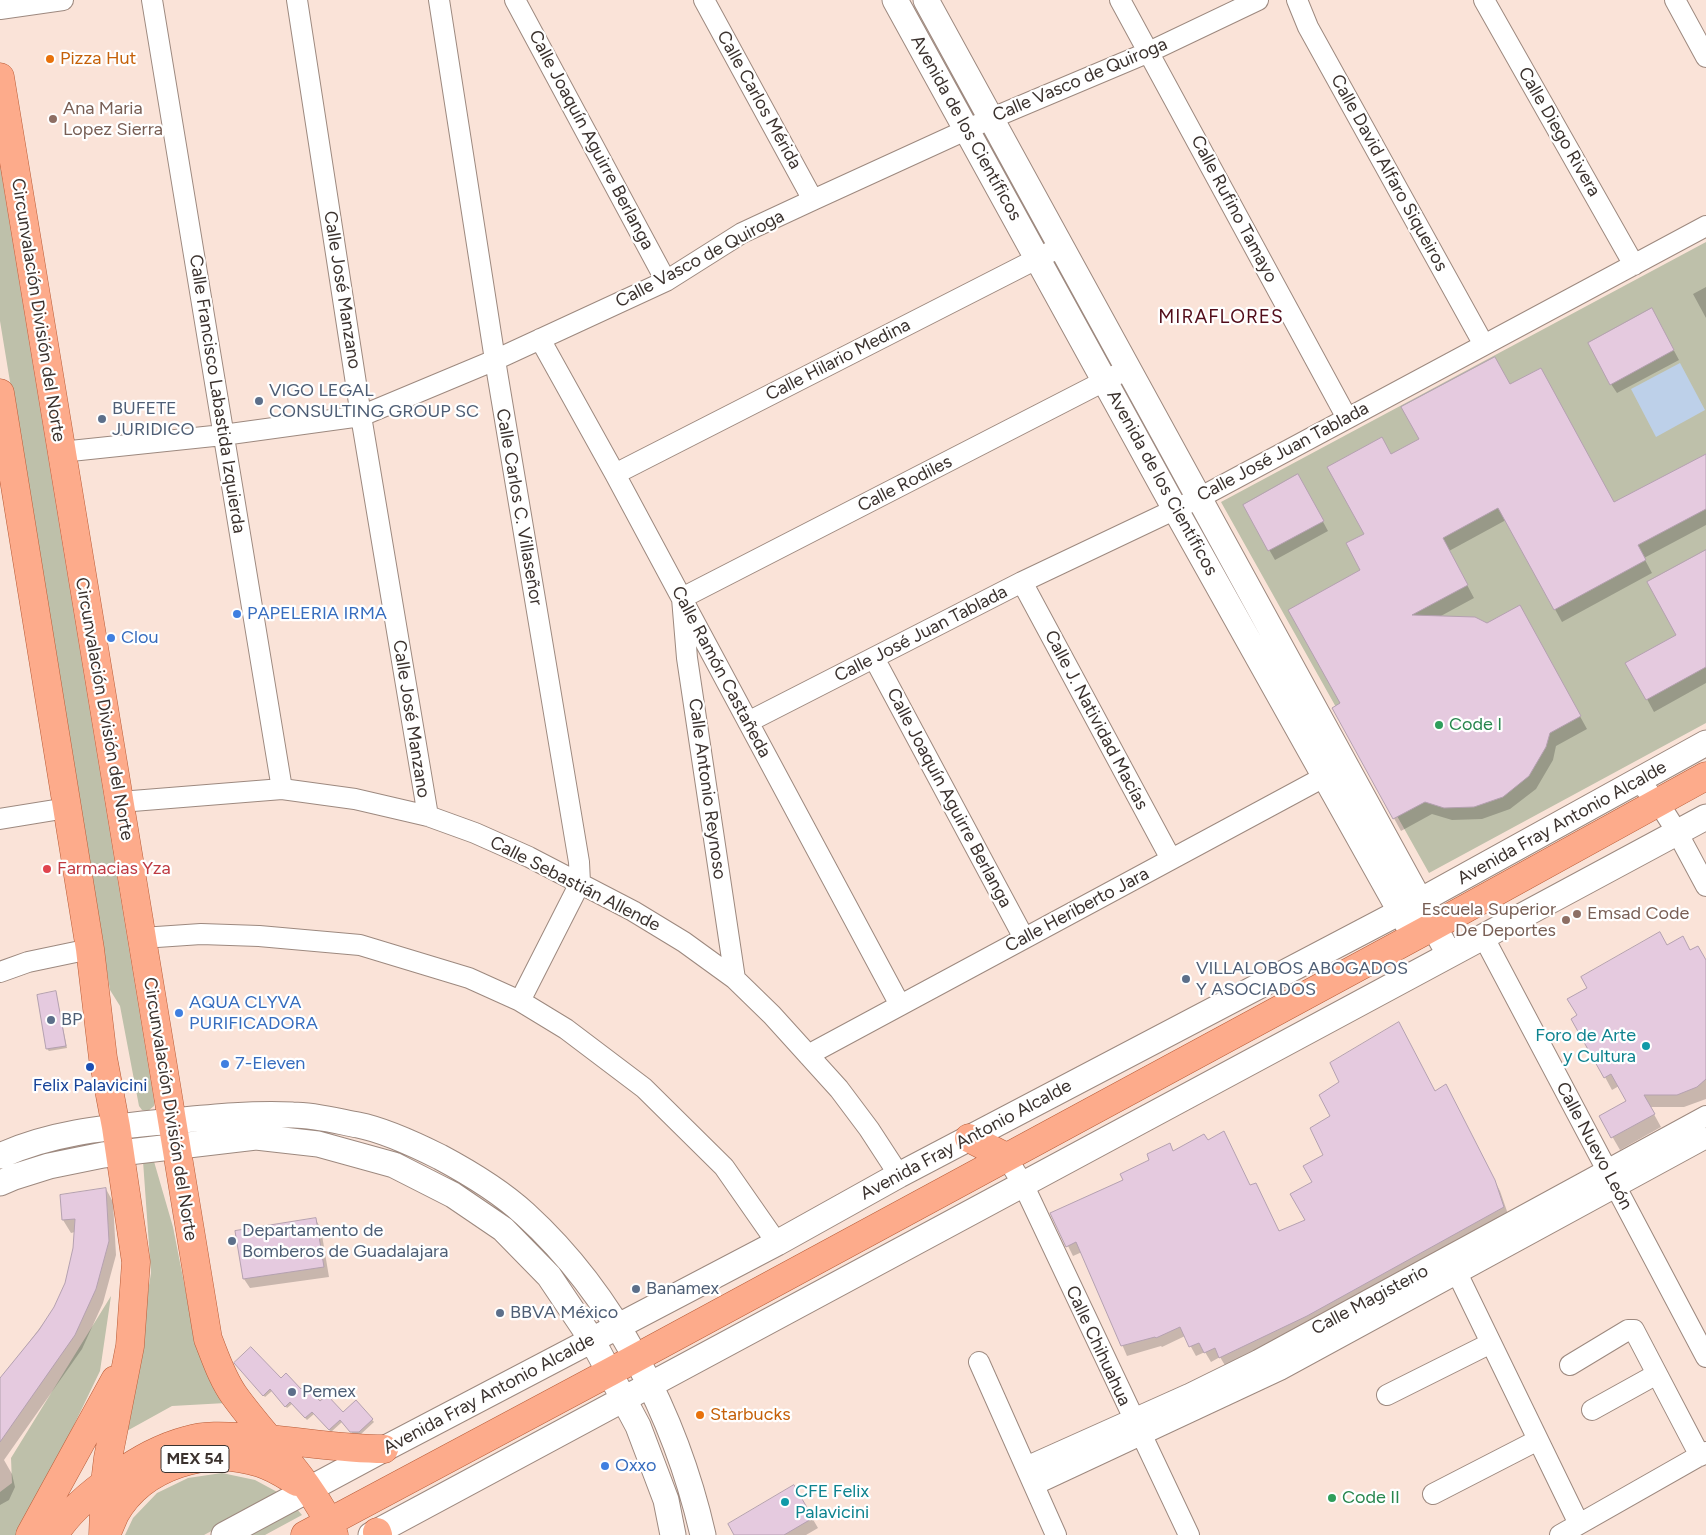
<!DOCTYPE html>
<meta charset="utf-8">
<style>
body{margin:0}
canvas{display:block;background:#fae3d8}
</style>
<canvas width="1706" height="1535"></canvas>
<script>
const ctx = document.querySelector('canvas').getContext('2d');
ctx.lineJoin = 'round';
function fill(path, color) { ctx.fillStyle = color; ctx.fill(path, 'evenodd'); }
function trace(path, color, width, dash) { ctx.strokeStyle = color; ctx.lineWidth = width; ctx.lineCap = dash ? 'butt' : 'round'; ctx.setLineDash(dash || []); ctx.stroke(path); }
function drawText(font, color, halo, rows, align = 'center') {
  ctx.font = font + ' Figtree,sans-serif'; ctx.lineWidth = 4.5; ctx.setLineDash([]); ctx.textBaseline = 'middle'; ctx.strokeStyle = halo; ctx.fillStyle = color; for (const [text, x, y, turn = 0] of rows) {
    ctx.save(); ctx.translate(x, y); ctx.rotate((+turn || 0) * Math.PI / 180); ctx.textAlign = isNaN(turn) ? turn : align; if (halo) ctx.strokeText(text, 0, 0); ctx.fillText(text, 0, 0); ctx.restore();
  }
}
const green = new Path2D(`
 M 0,166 L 154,1101 L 154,1106 L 148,1111 L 142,1110 L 139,1106 L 120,1006 L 110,990 L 0,321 Z
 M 1706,242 L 1706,723 L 1429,873 L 1221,502 Z
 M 153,1158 L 173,1227 L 197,1349 L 226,1403 L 172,1406 L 125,1432 L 151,1273 L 143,1161 Z
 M 111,1296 L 100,1371 L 21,1535 L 0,1535 L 0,1492 L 12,1483 L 11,1458 Z
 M 222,1473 L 255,1480 L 281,1494 L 204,1535 L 125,1535 L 133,1518 L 157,1493 L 188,1478 Z
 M 296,1508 L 302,1515 L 265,1535 L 245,1535 Z`);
const water = new Path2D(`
 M 1680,363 L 1705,410 L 1656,437 L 1631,389 Z`);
const shadow = new Path2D(`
 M 1706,287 L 1706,318 L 1693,294 Z
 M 1657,319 L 1679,360 L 1617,393 L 1611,384 Z
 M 1510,386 L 1614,503 L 1706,455 L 1706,525 L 1644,558 L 1652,573 L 1562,622 L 1506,520 L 1449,551 L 1474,598 L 1439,617 L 1487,624 L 1519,606 L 1587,729 L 1556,746 L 1553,760 L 1536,789 L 1510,809 L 1482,819 L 1452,820 L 1432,814 L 1401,831 L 1333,708 L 1341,704 L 1362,571 L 1365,534 L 1391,456 Z
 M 1298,476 L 1328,531 L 1275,560 L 1244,506 Z
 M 1706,551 L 1706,683 L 1654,712 L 1647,699 L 1678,636 Z
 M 1667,947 L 1690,951 L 1706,962 L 1706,1099 L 1684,1107 L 1650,1107 L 1661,1127 L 1620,1150 L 1601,1117 L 1628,1102 L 1619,1086 L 1612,1090 L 1605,1077 Z
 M 56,993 L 67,1048 L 49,1051 L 47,1049 Z
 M 1435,1092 L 1451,1095 L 1500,1191 L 1509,1217 L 1226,1367 L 1220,1357 L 1211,1362 L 1205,1352 L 1196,1356 L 1185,1336 L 1162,1347 L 1161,1346 L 1127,1356 L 1082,1252 L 1073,1256 L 1052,1214 L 1124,1180 L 1173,1152 L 1208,1142 L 1279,1232 L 1306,1221 L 1314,1182 Z
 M 106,1189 L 113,1202 L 116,1255 L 103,1303 L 82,1349 L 4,1460 L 12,1474 L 15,1487 L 9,1500 L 0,1505 L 0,1380 L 55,1308 L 66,1284 L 74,1248 L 75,1232 L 71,1233 L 63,1220 Z
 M 316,1220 L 321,1229 L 329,1277 L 250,1288 L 244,1279 Z
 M 237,1365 L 280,1380 L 343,1414 L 356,1402 L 374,1422 L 360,1435 L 353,1434 L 342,1422 L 331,1432 L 314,1414 L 307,1420 L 292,1404 L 287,1408 L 272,1391 L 265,1397 Z
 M 794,1487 L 818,1528 L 806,1535 L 736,1535 Z`);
const building = new Path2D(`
 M 1652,308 L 1674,350 L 1610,385 L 1588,343 Z
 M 1495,357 L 1510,384 L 1541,368 L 1614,502 L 1706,454 L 1706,509 L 1638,545 L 1646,560 L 1554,610 L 1498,508 L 1443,538 L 1468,585 L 1412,615 L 1475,617 L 1487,623 L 1520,605 L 1581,716 L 1550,733 L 1546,747 L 1529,776 L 1503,797 L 1474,807 L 1444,808 L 1425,802 L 1393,819 L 1332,708 L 1340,703 L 1288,610 L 1360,570 L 1346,543 L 1364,534 L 1327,467 L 1382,437 L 1391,454 L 1419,439 L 1401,407 Z
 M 1298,474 L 1324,521 L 1268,551 L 1243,505 Z
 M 1706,550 L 1706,667 L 1646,700 L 1625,663 L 1676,635 L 1647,582 Z
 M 1660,932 L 1667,945 L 1683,936 L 1690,950 L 1698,946 L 1706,960 L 1706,1079 L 1697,1087 L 1677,1095 L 1644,1095 L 1655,1114 L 1611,1138 L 1599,1116 L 1626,1101 L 1611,1074 L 1604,1078 L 1571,1019 L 1577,1015 L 1567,999 L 1587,988 L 1581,977 Z
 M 56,991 L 66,1046 L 46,1049 L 37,995 Z
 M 1399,1022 L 1435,1091 L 1446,1084 L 1495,1180 L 1504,1207 L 1307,1316 L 1219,1358 L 1215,1348 L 1204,1353 L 1199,1343 L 1189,1347 L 1180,1327 L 1156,1338 L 1155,1337 L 1121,1346 L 1076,1242 L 1066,1247 L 1050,1213 L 1123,1180 L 1120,1174 L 1149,1160 L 1147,1154 L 1170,1143 L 1173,1151 L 1204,1134 L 1208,1140 L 1224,1131 L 1250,1185 L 1256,1183 L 1279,1231 L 1305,1220 L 1290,1194 L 1312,1182 L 1303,1166 L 1323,1155 L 1310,1128 L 1330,1116 L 1319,1095 L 1339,1082 L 1330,1063 Z
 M 106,1188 L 109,1241 L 96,1289 L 75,1335 L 0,1442 L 0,1378 L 39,1330 L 54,1307 L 65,1283 L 73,1248 L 75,1219 L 62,1220 L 60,1195 Z
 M 316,1218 L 324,1267 L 243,1279 L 235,1231 Z
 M 251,1347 L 281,1378 L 286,1373 L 301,1389 L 305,1385 L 320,1401 L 327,1395 L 343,1412 L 356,1400 L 373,1419 L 359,1432 L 350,1432 L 340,1420 L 329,1430 L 312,1412 L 305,1418 L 290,1402 L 285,1407 L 270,1389 L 263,1396 L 234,1363 Z
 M 794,1485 L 813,1518 L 784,1535 L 734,1535 L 728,1524 Z`);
const minor = new Path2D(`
 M 152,0 L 282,789
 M 297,0 L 361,416 L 428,816
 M 439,0 L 495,360 L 579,862 L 580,883 L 520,1001
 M 515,0 L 666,281
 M 704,0 L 813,200
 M 1120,0 L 1347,418
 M 1297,0 L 1308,27 L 1484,345
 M 1484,0 L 1634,265
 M 1675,0 L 1706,57
 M 0,9 L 63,0
 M 540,339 L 615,474 L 900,1005
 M 61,452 L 223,435 L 361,416 L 495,360 L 666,281 L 742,233 L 813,200 L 990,119 L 1149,52 L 1258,0
 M 615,474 L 1060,247
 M 1022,582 L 1171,859
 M 874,658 L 1024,938
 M 748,722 L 1022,582 L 1199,498 L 1706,226
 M 1638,781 L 1658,802 L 1677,832 L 1706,886
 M 120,802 L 282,789 L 355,799 L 428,816 L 475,833 L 529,857 L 633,911 L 684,942 L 735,979 L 772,1015 L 839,1089 L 869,1129 L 899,1175
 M 0,819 L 67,808
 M 1483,936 L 1706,1357
 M 142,938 L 201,934 L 259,936 L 360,945 L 469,978 L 520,1001 L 566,1029 L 644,1088 L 724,1167 L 777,1243
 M 0,972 L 28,962 L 90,949
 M 735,979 L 687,658 L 682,598 L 1118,374
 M 808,1055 L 1337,770
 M 1006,1157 L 1023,1184 L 1189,1535
 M 1458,1275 L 1579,1524
 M 979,1362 L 1056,1535
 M 1570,1365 L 1628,1330 L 1634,1330 L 1700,1456
 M 1387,1395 L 1491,1343
 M 1592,1410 L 1657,1374
 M 1026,1467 L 1189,1394 L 1258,1360 L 1706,1116
 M 1034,1485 L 1280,1370 L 1706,1138
 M 1433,1494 L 1538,1440
 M 1560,1535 L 1706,1452`);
const tertiary = new Path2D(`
 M 895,0 L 1175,509 L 1409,927
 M 926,0 L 1449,954
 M 0,1156 C 54,1131 114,1127 172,1121 C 213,1117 253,1113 293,1115 C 314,1115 337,1121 358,1125 C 384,1130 416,1145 440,1157 C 470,1173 500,1191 525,1214 C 615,1296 676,1417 703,1535
 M 0,1183 L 14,1177 L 49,1166 L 103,1155 L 256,1137 L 318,1144 L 394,1165 L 453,1195 L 503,1229 L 549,1276 L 592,1340 L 638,1426 L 666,1500 L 673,1535
 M 224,1535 L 384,1449 L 777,1243 L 899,1175 L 1400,912 L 1706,743
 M 371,1535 L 1706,817`);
const primary = new Path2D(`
 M 0,77 L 208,1339 C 216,1359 222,1378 234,1395 C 266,1440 314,1483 334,1535
 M 0,393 L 90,949 L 103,1058 L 116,1127 L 136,1262 L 130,1346 L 108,1458 L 105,1483 L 103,1535
 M 969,1138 L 1006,1157
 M 377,1532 L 378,1535
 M 30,1535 L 115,1380
 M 54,1535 C 69,1511 93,1491 117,1475 C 139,1460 161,1447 188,1440 C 204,1435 224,1436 241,1437 C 289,1439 336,1449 384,1449
 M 106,1535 C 109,1528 112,1521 115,1514 C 143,1465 208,1446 260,1463 C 273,1467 285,1475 297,1482
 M 305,1535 L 610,1372 L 1434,926 L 1706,776`);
const markers = [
 [50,59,5,"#e8710a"],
 [53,119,5,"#8d6e63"],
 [259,401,5,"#5c6f8a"],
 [102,419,5,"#5c6f8a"],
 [237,614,5,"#3f7fe0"],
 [111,638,5,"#3f7fe0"],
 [1439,725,5,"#2e9e5b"],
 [47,869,5,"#e0444e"],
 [1577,914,5,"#8d6e63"],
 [1566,920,5,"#8d6e63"],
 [1186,979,5,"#5c6f8a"],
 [179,1013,5,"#3f7fe0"],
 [51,1020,5,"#5c6f8a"],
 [1646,1046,5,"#0f9aa8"],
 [225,1064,5,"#3f7fe0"],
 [90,1067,5,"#1a4fb4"],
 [232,1241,5,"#5c6f8a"],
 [636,1289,5,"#5c6f8a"],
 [500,1313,5,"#5c6f8a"],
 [292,1392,5,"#5c6f8a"],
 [700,1415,5,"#e8710a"],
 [605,1466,5,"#3f7fe0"],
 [1332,1498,5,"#2e9e5b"],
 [785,1502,5,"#0f9aa8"]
];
const shields = [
 [195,1459,68]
];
const shieldNames = [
 ["MEX 54",195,1459]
];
const foodNames = [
 ["Pizza Hut",60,59],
 ["Starbucks",710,1415]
];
const streetNames = [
 ["Calle Vasco de Quiroga",1080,80,-23],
 ["Calle Carlos Mérida",759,100,61],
 ["Avenida de los Científicos",966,128,61],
 ["Calle Diego Rivera",1559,132,60],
 ["Calle Joaquín Aguirre Berlanga",591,140,62],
 ["Calle David Alfaro Siqueiros",1389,173,61],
 ["Calle Rufino Tamayo",1234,209,62],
 ["Calle Vasco de Quiroga",700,259,-28],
 ["Calle José Manzano",342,290,81],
 ["Circunvalación División del Norte",38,310,81],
 ["Calle Hilario Medina",838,360,-27],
 ["Calle Francisco Labastida Izquierda",217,394,81],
 ["Calle José Juan Tablada",1283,452,-28],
 ["Avenida de los Científicos",1162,483,61],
 ["Calle Rodiles",905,484,-27],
 ["Calle Carlos C. Villaseñor",519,507,80],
 ["Calle José Juan Tablada",921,634,-27],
 ["Calle Ramón Castañeda",721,672,62],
 ["Circunvalación División del Norte",104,709,80],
 ["Calle José Manzano",411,719,81],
 ["Calle J. Natividad Macías",1096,720,62],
 ["Calle Antonio Reynoso",707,789,82],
 ["Calle Joaquín Aguirre Berlanga",949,798,62],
 ["Avenida Fray Antonio Alcalde",1562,823,-29],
 ["Calle Sebastián Allende",575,884,27],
 ["Calle Heriberto Jara",1077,910,-28],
 ["Circunvalación División del Norte",170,1109,81],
 ["Avenida Fray Antonio Alcalde",966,1140,-28],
 ["Calle Nuevo León",1594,1146,62],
 ["Calle Magisterio",1370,1300,-28],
 ["Calle Chihuahua",1098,1346,65],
 ["Avenida Fray Antonio Alcalde",489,1394,-28]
];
const educationNames = [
 ["Ana Maria",63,109],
 ["Lopez Sierra",63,130],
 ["Escuela Superior",1556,910,"right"],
 ["De Deportes",1556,931,"right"],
 ["Emsad Code",1587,914]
];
const serviceNames = [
 ["VIGO LEGAL",269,391],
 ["CONSULTING GROUP SC",269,412],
 ["BUFETE",112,409],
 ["JURIDICO",112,430],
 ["VILLALOBOS ABOGADOS",1196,969],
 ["Y ASOCIADOS",1196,990],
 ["BP",61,1020],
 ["Departamento de",242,1231],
 ["Bomberos de Guadalajara",242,1252],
 ["Banamex",646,1289],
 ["BBVA México",510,1313],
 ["Pemex",302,1392]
];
const shopNames = [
 ["PAPELERIA IRMA",247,614],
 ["Clou",121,638],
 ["AQUA CLYVA",189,1003],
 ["PURIFICADORA",189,1024],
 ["7-Eleven",235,1064],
 ["Oxxo",615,1466]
];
const leisureNames = [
 ["Code I",1449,725],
 ["Code II",1342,1498]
];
const healthNames = [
 ["Farmacias Yza",57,869]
];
const cultureNames = [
 ["Foro de Arte",1636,1036],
 ["y Cultura",1636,1057],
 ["CFE Felix",795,1492,"left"],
 ["Palavicini",795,1513,"left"]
];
const transitNames = [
 ["Felix Palavicini",90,1086]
];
const neighbourhoodNames = [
 ["MIRAFLORES",1221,317]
];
fill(green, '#bec0aa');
fill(water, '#bdd0e9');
fill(shadow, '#0003');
fill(building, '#e5cadf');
trace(building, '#b4a1b0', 1);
trace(minor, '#9d897f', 22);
trace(tertiary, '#9d897f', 27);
trace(primary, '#b85c38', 29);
trace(minor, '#fff', 20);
trace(tertiary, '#fff', 25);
trace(primary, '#fdab8b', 28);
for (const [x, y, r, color] of markers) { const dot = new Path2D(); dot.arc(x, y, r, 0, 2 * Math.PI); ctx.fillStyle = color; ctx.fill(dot); trace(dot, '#fff', 2); }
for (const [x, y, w] of shields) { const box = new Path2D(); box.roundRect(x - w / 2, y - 13.5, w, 27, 4); ctx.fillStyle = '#fff'; ctx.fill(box); trace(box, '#3b322e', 1); }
drawText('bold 16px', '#3b322e', null, shieldNames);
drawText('18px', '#c56008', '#fff', foodNames, 'left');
drawText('18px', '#3b322e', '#fff', streetNames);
drawText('18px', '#785e54', '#fff', educationNames, 'left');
drawText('18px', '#4e5e75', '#fff', serviceNames, 'left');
drawText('18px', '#366cbe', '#fff', shopNames, 'left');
drawText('18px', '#27864d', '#fff', leisureNames, 'left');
drawText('18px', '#be3a42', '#fff', healthNames, 'left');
drawText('18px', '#0d838f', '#fff', cultureNames, 'right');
drawText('18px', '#164399', '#fff', transitNames);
ctx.letterSpacing = '1px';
drawText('19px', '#520d1a', '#fff', neighbourhoodNames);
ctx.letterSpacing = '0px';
</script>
